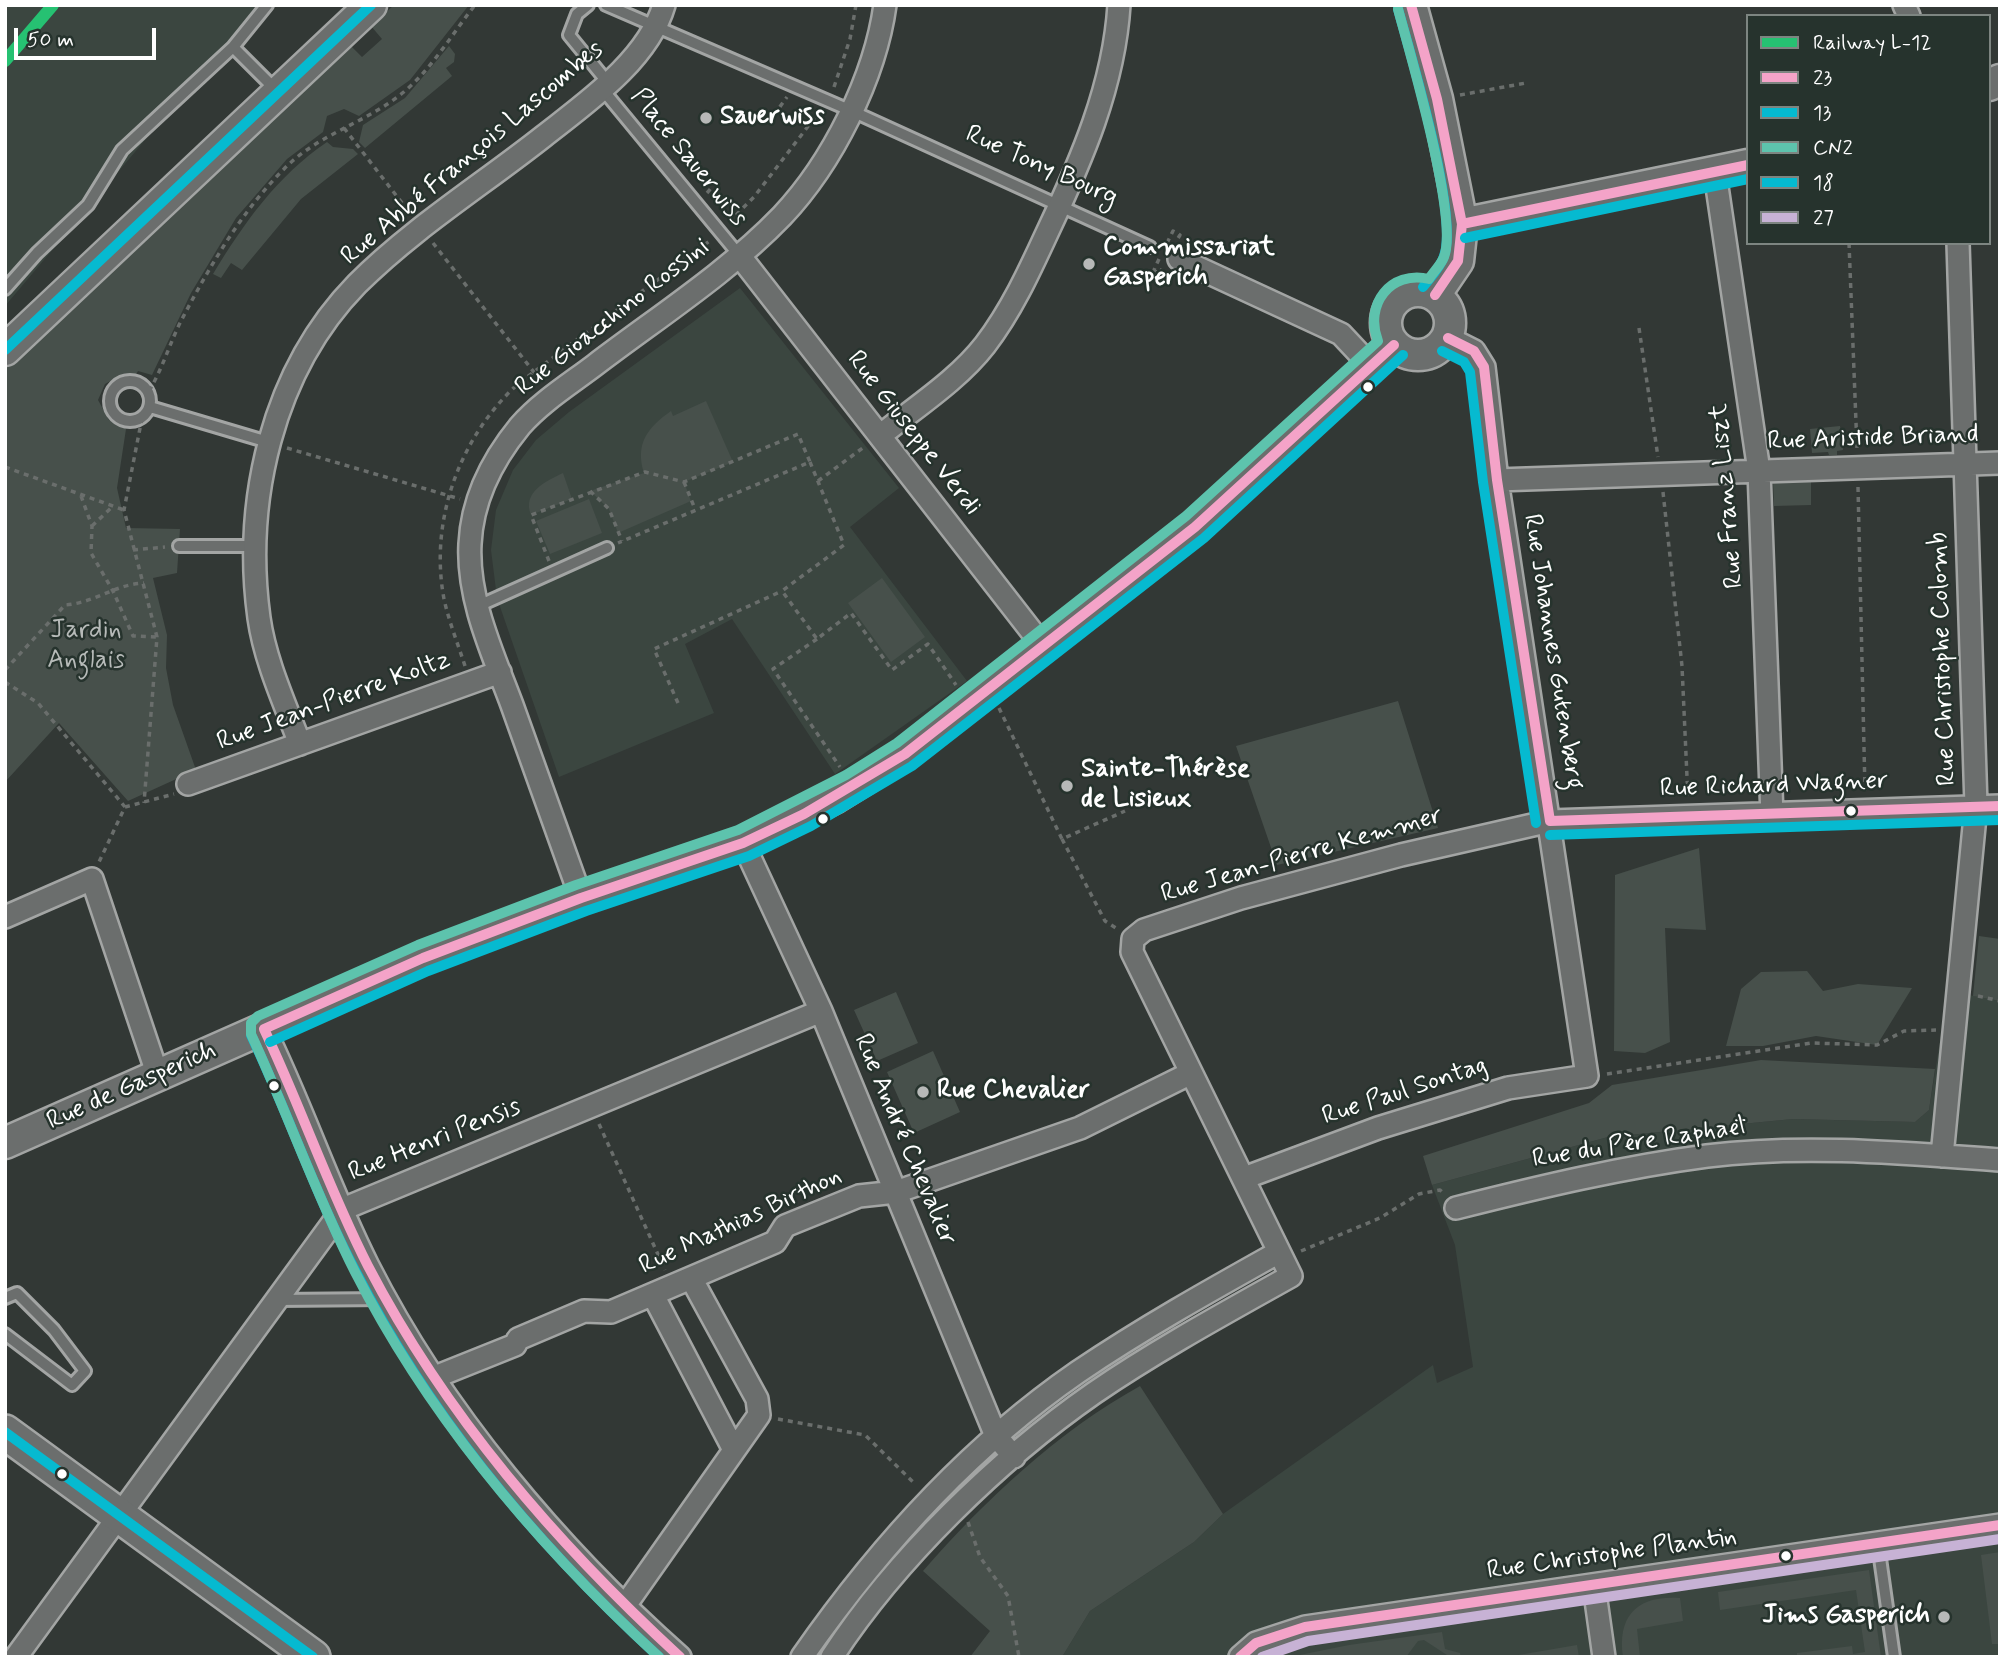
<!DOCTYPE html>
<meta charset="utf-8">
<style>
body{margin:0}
#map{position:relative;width:2005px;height:1662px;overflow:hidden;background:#323835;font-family:Mynerve,sans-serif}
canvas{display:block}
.frame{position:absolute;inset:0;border:7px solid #fff;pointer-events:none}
.legend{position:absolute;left:1746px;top:14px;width:245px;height:231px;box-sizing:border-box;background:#26332d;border:2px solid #7d8581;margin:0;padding:9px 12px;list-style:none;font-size:21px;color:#fff}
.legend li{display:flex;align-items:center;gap:14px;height:35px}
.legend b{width:35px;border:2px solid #7d8581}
.scale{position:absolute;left:14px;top:28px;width:142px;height:32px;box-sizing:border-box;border:4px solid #fff;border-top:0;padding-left:9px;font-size:21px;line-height:24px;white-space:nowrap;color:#fff;-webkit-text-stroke:5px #26332d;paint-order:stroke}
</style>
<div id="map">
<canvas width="2005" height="1662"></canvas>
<div class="frame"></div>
<ul class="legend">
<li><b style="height:9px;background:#26c172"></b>Railway L-12</li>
<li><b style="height:9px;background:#f4a3c8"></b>23</li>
<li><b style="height:9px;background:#06bad0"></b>13</li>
<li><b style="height:9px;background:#5dc3ad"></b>CN2</li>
<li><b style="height:9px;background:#06bad0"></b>18</li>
<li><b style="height:9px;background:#c7b2d5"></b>27</li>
</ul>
<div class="scale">50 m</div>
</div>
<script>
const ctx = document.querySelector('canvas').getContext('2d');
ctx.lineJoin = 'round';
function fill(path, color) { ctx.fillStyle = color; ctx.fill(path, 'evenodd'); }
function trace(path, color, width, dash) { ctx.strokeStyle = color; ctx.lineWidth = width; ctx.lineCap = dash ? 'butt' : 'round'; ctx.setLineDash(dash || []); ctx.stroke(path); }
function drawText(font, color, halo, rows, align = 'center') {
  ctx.font = font + ' Mynerve,sans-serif'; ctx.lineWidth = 5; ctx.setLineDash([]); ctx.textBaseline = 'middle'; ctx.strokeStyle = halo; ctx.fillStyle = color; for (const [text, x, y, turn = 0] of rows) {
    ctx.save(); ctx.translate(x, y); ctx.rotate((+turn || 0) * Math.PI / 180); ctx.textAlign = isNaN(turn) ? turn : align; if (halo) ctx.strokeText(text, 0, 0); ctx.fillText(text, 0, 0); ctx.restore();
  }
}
const built = new Path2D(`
 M 5,5 L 259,5 L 5,306 Z
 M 740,288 L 899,488 L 850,527 L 967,681 L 835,774 L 732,619 L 685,644 L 714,713 L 559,777 L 497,598 L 491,550 L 496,510 L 513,470 L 536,440 L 569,412 Z
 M 1948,991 L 2000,1001 L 2000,1657 L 1062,1657 L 1090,1611 L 1194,1542 L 1223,1514 L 1433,1365 L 1437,1383 L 1473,1367 L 1455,1245 L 1432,1185 L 1608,1137 L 1793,1119 L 1915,1122 L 1929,1110 Z`);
const green = new Path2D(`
 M 394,5 L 469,5 L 410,80 L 359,116 L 344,109 L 327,116 L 323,132 L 287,159 L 236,218 L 191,293 L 152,375 L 138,371 L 135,376 L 125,373 L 105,384 L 98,400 L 109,420 L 126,429 L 117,488 L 126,528 L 180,529 L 177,573 L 153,578 L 167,635 L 166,668 L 173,705 L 196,770 L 128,801 L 59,723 L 5,782 L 5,367 L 350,45 L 362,57 L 382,39 L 371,26 Z
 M 449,46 L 455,54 L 454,62 L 446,68 L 452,76 L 365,148 L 359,142 L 363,125 L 405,98 Z
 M 327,142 L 333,147 L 353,149 L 358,154 L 301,199 L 242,270 L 231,263 L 221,278 L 213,274 C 244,223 277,176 327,142 Z
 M 706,401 L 733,462 L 684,482 L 691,501 L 618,533 L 609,509 L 590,491 L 644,473 C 635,444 647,428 671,411 L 673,416 Z
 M 1840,426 L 1843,450 L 1837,451 L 1837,455 L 1829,455 L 1828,452 L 1812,453 L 1810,429 Z
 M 563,473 L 572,499 L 531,515 C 522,492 546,481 563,473 Z
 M 1797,479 L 1811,481 L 1811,505 L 1774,506 L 1773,480 Z
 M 589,499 L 602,533 L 550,554 L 536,521 Z
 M 882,578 L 925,637 L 891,662 L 848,603 Z
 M 1398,701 L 1438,828 L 1277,865 L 1236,746 Z
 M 1699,848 L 1706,930 L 1665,928 L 1670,1042 L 1645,1053 L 1614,1051 L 1615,875 Z
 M 1979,936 L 2000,939 L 2000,1001 L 1973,996 Z
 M 1807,971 L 1823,991 L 1858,984 L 1912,988 L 1877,1045 L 1816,1036 L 1763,1046 L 1726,1046 L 1741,989 L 1761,972 Z
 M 896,992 L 918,1043 L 877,1061 L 854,1010 Z
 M 933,1051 L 960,1112 L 914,1133 L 887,1072 Z
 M 1761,1060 L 1935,1069 L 1929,1110 L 1915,1122 L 1793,1119 L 1608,1137 L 1432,1185 L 1423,1156 L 1589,1103 L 1612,1085 Z
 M 1140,1386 L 1223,1514 L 1194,1542 L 1090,1611 L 1062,1657 L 970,1657 L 990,1631 L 923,1571 C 985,1500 1057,1432 1140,1386 Z
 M 2000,1552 L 2000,1644 L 1992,1644 L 1981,1555 Z
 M 1869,1570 L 1881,1657 L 1797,1657 L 1797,1653 L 1852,1646 L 1853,1654 L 1865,1652 L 1856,1590 L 1720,1610 L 1718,1592 Z
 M 1680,1598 L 1683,1621 L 1637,1629 L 1640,1657 L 1623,1657 C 1617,1615 1638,1595 1680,1598 Z
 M 1442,1632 L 1445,1649 L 1460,1653 L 1461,1657 L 1450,1657 L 1424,1640 L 1418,1641 L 1406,1657 L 1290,1657 L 1349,1645 Z
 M 1577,1645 L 1579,1657 L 1507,1657 Z`);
const path = new Path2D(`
 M 834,87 L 850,39 L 856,5
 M 1460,95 L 1526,83
 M 641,113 L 650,105
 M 774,115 L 787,97
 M 344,128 L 409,212
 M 707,193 L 713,186
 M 729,222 L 754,197 L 819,112
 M 433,243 L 540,380
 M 1167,243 L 1173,231 L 1180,235 L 1177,240
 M 1849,243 L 1857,448
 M 1159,259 L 1154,270 L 1159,274 L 1162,269
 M 1639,328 L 1658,457
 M 149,391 C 163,368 170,342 182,319 C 210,266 241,212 284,169 C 317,135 363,124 400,95 C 430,72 452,34 475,5
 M 142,418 L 124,510 L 157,637 L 144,803
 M 287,448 L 460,499
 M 810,462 L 844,545 L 782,591 L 817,639 L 851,613 L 892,670 L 928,644 L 956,685
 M 5,467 L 124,510
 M 818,481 L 864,447
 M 684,482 L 695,509
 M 1858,487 L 1865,791
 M 590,491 L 609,509 L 622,541
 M 1663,492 L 1682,666 L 1688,799
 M 81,496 L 92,526 L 91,553 L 113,591 L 133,636 L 157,637
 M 92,526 L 111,508
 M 133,550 L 165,547
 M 549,561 L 531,515 L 645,472 L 684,482 L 798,434 L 810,462 L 618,543
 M 817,639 L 773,669 L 840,767
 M 465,666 C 458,644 449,622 444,599 C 429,520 460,436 519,383 L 711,240
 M 5,670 L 65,605 C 94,603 116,584 144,583
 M 5,682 L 38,703 L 125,807 L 99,862
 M 678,703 L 654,649 L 782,591
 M 999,708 L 1062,839 L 1125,811
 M 125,807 L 174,794
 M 1062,839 L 1105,921 L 1116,928
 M 1978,996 L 2000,1001
 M 1607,1074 L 1812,1043 L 1877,1045 L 1904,1031 L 1936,1030
 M 599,1124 L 665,1270
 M 1301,1251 L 1380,1218 L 1419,1194 L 1440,1190 L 1445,1195
 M 778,1419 L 865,1435 L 916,1485
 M 968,1522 L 980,1557 L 1008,1596 L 1019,1657`);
const lane = new Path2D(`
 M 588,5 L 577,14 L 569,35 L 609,84
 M 606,5 L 854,112 L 1150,247
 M 233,47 L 278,92
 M 603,90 L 739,255
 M 5,289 L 37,253 L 88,205 L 122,150 L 233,47 L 267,5
 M110 401a20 20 0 1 1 40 0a20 20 0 1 1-40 0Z
 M 150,407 L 268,442
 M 179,546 L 256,546
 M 476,607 L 607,548
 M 5,1298 L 17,1293 L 54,1330 L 85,1371 L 72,1385 L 5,1334
 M 276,1300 L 387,1299
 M 1878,1544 L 1894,1657`);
const street = new Path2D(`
 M 1904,5 L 1909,16
 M 1715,173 L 1759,471 L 1772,816
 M 739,255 L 1043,646
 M 1179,259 L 1341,334 L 1371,366
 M 880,436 C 914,408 957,381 985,345 C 1011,311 1029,272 1047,233 C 1081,161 1114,86 1119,5
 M 1497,480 L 2000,463
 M 300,744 C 285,704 265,661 259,618 C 243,501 272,371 357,284 C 413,228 482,185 544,136 C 586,103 648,60 664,5
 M 188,784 L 500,672
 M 743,843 L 821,1011 L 996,1436 L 1014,1457
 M 581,898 C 558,834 535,769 512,705 C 493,654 467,599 470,544 C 472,500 493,459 520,426 C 541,402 570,384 595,365 C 658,317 727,273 782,216 C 832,163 875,78 885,5
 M 5,917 L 92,879 L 158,1076
 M 264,1029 C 302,1106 329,1189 368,1266 C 442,1412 558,1549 680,1657
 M 1942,1156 L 1976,806 L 1958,243
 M 1244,1178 L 1378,1128 L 1508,1088 L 1587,1076 L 1497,480 L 1484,367 L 1474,351 L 1448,338
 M 1456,1208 C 1539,1187 1623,1167 1707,1156 C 1803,1144 1903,1153 2000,1160
 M 653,1295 L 734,1450
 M 435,1377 L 515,1345 L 518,1339 L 584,1311 L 611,1312 L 775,1242 L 785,1226 L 859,1196 L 896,1192 L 1080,1128 L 1191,1073
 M 1594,1586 L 1604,1657
 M 624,1607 L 759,1415 L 757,1399 L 691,1278
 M 16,1657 L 343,1209 L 821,1011
 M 802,1657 C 878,1548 968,1448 1078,1372 C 1143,1328 1211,1290 1279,1252
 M 832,1657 C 895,1560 999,1459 1094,1393 C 1157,1350 1225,1313 1291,1276 L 1132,952 L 1133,939 L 1144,930 L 1241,898 L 1401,855 L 1550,821 L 2000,806
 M 1240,1657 L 1256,1643 L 1305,1627 L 2000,1525`);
const secondary = new Path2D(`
 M 1411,5 L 1437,99 L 1462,224 L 1458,261 L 1435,295
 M 1989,85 L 2000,80
 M 1462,224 L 1748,165
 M1386 323a32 32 0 1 1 64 0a32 32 0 1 1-64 0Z
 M 5,350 L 371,5
 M 5,1143 L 423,958 L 581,898 L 743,843 L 836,797 L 905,754 L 1195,527 L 1394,345`);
const primary = new Path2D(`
 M 5,1432 L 313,1657`);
const rail = new Path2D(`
 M 5,61 L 10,55`);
const bus1 = new Path2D(`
 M 1411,5 L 1437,99 L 1462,224 L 1458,261 L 1435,295
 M 1462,224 L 1748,165
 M 1448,338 L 1474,351 L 1484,367 L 1497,480 L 1550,821
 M 1550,821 L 2000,806
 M 264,1029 L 423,958 L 581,898 L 743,843 L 804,814 L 905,754 L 1195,527 L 1394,345
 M 264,1029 C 301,1107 329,1190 368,1266 C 446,1416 556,1543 680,1657
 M 1240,1657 L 1256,1643 L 1305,1627 L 2000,1525`);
const bus2 = new Path2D(`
 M 1398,9 C 1411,56 1459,216 1444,256 C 1441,267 1430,278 1423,287
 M 1465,238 L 1748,179
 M 1442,351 L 1464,362 L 1470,372 L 1483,482 L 1536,823
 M 1550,835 L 2000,820
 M 251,1035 C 288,1113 316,1196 356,1272 C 431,1419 538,1546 659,1657
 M 270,1042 L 428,971 L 586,911 L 749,856 L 811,826 L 912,766 L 1204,538 L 1403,355`);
const bus3 = new Path2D(`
 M 659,1657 C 538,1546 430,1419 355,1272 C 316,1195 287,1112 251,1034 L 251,1023 L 258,1016 L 418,945 L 576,885 L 738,830 L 846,775 L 897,743 L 1186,516 L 1378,341 C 1364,305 1390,270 1429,279 C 1433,272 1441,265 1444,257 C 1459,219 1410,54 1398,9`);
const bus4 = new Path2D(`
 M 5,350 L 371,5
 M 5,1432 L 313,1657`);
const bus5 = new Path2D(`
 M 1262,1657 L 1308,1641 L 2000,1539`);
const rail1 = new Path2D(`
 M 5,61 L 53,5`);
const markers = [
 [706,118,7,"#b7b9b8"],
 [1089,264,7,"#b7b9b8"],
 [1368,387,6,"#fff"],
 [1067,786,7,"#b7b9b8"],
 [1851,811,6,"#fff"],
 [823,819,6,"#fff"],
 [274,1086,6,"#fff"],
 [923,1092,7,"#b7b9b8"],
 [62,1474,6,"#fff"],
 [1786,1556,6,"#fff"],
 [1944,1617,7,"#b7b9b8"]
];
const poiNames = [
 ["Sauerwiss",720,118],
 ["Commissariat",1103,249],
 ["Gasperich",1103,279],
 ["Sainte-Thérèse",1081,771],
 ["de Lisieux",1081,801],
 ["Rue Chevalier",937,1092],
 ["Jims Gasperich",1930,1617,"right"]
];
const streetNames = [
 ["Rue Abbé François Lascombes",473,154,-40],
 ["Place Sauerwiss",688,158,51],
 ["Rue Tony Bourg",1041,167,24],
 ["Rue Gioacchino Rossini",613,318,-38],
 ["Rue Giuseppe Verdi",913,434,52],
 ["Rue Aristide Briand",1873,439,-2],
 ["Rue Franz Liszt",1728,496,-95],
 ["Rue Johannes Gutenberg",1552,652,81],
 ["Rue Christophe Colomb",1944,659,-92],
 ["Rue Jean-Pierre Koltz",334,702,-20],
 ["Rue Richard Wagner",1774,786,-2],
 ["Rue Jean-Pierre Kemmer",1302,856,-16],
 ["Rue de Gasperich",132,1087,-24],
 ["Rue Paul Sontag",1405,1092,-18],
 ["Rue André Chevalier",904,1140,67],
 ["Rue Henri Pensis",435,1141,-22],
 ["Rue du Père Raphaël",1639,1144,-9],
 ["Rue Mathias Birthon",741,1222,-25],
 ["Rue Christophe Plantin",1612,1555,-8]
];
const parkNames = [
 ["Jardin",86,632],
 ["Anglais",86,662]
];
fill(built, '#3b4640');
fill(green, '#47504b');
trace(lane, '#a3a5a4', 16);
trace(street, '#a3a5a4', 26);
trace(secondary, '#a3a5a4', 35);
trace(primary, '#a3a5a4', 38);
trace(path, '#6a6e6c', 3.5, [5, 5]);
trace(lane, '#6b6e6d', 10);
trace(street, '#6b6e6d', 21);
trace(secondary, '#6b6e6d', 30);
trace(primary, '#6b6e6d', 33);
trace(rail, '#6a6e6c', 8);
trace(rail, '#26332d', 5, [16]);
trace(bus1, '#f4a3c8', 10);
trace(bus2, '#06bad0', 10);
trace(bus3, '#5dc3ad', 10);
trace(bus4, '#06bad0', 10);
trace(bus5, '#c7b2d5', 10);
trace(rail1, '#26c172', 12);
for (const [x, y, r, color] of markers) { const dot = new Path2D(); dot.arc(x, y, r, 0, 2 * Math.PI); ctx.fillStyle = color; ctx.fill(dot); trace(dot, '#26332d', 2.5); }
drawText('bold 26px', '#fff', '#26332d', poiNames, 'left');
drawText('26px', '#fff', '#26332d', streetNames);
drawText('26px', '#b7bbb9', '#26332d', parkNames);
</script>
